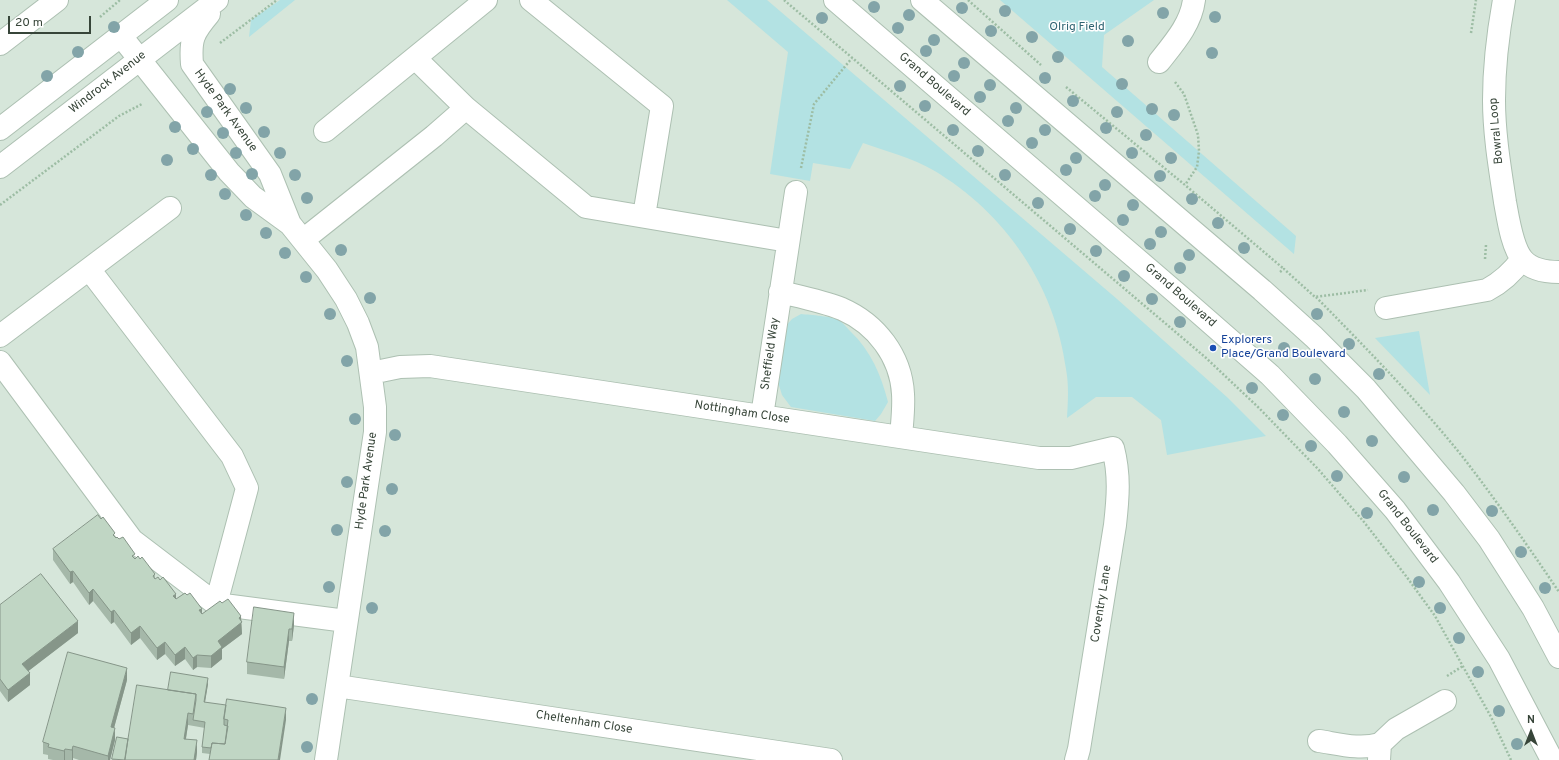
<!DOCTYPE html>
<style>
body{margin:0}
#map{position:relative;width:1559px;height:760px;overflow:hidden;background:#e7f2ea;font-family:Overpass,sans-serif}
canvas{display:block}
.north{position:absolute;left:1511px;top:712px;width:40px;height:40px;-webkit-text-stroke:3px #fff;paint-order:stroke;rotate:0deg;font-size:11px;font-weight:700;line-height:16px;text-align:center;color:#374539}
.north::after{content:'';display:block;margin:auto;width:14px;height:18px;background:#374539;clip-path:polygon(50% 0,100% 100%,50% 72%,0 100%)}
.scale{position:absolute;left:8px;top:16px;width:83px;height:18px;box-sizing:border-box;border:2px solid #374539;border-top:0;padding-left:5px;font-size:12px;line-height:14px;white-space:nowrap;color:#374539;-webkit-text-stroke:3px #fff;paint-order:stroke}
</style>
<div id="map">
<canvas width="1559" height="760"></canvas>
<div class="north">N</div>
<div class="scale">20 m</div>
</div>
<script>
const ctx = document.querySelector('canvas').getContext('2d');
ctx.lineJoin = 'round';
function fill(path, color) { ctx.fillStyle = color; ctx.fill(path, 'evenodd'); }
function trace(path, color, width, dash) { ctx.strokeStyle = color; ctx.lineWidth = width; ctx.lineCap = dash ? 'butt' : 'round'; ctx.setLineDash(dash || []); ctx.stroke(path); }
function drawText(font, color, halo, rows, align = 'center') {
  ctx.font = font + ' Overpass,sans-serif'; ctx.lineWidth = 3; ctx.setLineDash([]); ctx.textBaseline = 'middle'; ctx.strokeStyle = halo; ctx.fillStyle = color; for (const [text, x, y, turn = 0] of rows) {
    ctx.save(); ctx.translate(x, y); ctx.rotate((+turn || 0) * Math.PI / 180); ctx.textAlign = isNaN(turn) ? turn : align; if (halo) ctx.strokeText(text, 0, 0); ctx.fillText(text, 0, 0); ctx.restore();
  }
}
const residential = new Path2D(`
 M 0,0 L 1559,0 L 1559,760 L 0,760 Z`);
const green = new Path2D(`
 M 280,0 L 295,0 L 249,37 L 251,20 Z
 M 727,0 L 767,0 L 1117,299 L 1228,398 L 1266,436 L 1167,455 L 1161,420 L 1132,397 L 1096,397 L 1067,418 C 1068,402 1069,385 1066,369 C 1055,286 1006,213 933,170 C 912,158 886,151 863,143 L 850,169 L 813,163 L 810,181 L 770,174 L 788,52 Z
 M 1000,0 L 1154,0 L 1104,35 L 1102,67 L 1296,236 L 1294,254 Z
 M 801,314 C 811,315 832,316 840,321 C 844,324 848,329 851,332 C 871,351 881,375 888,402 L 881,414 L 875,421 L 791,407 L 782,395 L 778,382 L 785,327 L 792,319 Z
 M 1419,331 L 1430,395 L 1375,338 Z`);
const path = new Path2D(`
 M 784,0 L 1205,357 L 1259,408 L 1318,469 L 1364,522 L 1406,576 L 1435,616 L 1491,717 L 1511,760
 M 968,0 L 1041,65
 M 100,17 L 120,0
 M 1471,33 L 1476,0
 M 220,43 L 277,0
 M 1175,82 L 1184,94 L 1198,135 L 1199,151 L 1197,167 L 1185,185
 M 1066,87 L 1185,185 L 1284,269
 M 801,168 L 814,104 L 852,58
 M 0,205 L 119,116 L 142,104
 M 1485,259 L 1486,245
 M 1280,272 L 1284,269 L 1315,297 L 1368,290
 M 1316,297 C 1366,348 1417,400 1462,456 C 1496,500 1528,546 1559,592
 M 1447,676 L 1463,666`);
const minor = new Path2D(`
 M 531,0 L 662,106 L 644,216
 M 835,0 L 1174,291 L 1270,375 L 1337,444 L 1395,510 L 1449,582 L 1499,659 L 1552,760
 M 922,0 L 1262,290 L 1314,337 L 1366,389 L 1454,493 L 1489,539 L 1533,608 L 1559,657
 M 1504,0 C 1498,33 1494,66 1494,100 C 1494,134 1500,169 1505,202 C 1508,218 1512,248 1523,260 C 1532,270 1546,272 1559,272
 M 209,14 C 193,33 190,39 192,64 L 270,174 L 290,224
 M 121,36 L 229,172 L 253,197 L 290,224 L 327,270 L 346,299 L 358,323 L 367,347 L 375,407 L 375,432 L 326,760
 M 0,44 L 57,0
 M 415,58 L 466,108 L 586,207 L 788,241
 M 1159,62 C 1174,43 1191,24 1194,0
 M 0,129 L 167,0
 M 325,131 L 486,0
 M 0,167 L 217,0
 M 303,240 L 434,136 L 466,108
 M 89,269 L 232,456 L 247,488 L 216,604
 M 780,292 C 801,297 822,301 842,309 C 876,324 901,356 903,394 C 904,408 902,423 901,437
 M 1386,308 L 1487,290 C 1502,282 1512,273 1522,259
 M 0,336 L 170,208
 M 0,362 L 132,540 L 216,604 L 346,621
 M 371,373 L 400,367 L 430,366 L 1039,458 L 1071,458 L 1113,448 C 1120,475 1118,498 1115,525 L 1079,749 L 1076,760
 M 762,416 L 796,192
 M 337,686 L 831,760
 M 1319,741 C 1339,744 1360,750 1380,744
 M 1379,760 L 1380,744 L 1396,729 L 1445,701`);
const trees = [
 [874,7],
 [962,8],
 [1005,11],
 [1163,13],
 [909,15],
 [1215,17],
 [822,18],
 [114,27],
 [898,28],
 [991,31],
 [1032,37],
 [934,40],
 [1128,41],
 [926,51],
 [78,52],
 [1212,53],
 [1058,57],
 [964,63],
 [47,76],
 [954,76],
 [1045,78],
 [1122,84],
 [990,85],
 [900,86],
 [230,89],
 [980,97],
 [1073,101],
 [925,106],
 [246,108],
 [1016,108],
 [1152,109],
 [207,112],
 [1117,112],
 [1174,115],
 [1008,121],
 [175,127],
 [1106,128],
 [953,130],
 [1045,130],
 [264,132],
 [223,133],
 [1146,135],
 [1032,143],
 [193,149],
 [978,151],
 [236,153],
 [280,153],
 [1132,153],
 [1076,158],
 [1171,158],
 [167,160],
 [1066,170],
 [252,174],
 [211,175],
 [295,175],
 [1005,175],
 [1160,176],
 [1105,185],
 [225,194],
 [1095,196],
 [307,198],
 [1192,199],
 [1038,203],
 [1133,205],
 [246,215],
 [1123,220],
 [1218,223],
 [1070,229],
 [1161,232],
 [266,233],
 [1150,244],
 [1244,248],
 [341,250],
 [1096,251],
 [285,253],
 [1189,255],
 [1180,268],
 [1124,276],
 [306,277],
 [370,298],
 [1152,299],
 [330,314],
 [1317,314],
 [1180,322],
 [1349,344],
 [1284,348],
 [347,361],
 [1379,374],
 [1315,379],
 [1252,388],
 [1344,412],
 [1283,415],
 [355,419],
 [395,435],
 [1372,441],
 [1311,446],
 [1337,476],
 [1404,477],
 [347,482],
 [392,489],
 [1433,510],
 [1492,511],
 [1367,513],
 [337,530],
 [385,531],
 [1521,552],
 [1419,582],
 [329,587],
 [1545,588],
 [372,608],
 [1440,608],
 [1459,638],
 [1478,672],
 [312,699],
 [1499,711],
 [1517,744],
 [307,747]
];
const wall = new Path2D(`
 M 115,537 L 135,558 L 140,559 L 155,574 L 155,579 L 176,599 L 202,614 L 222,603 L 241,622 L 242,634 L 222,649 L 222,659 L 211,668 L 197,667 L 193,670 L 185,659 L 175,666 L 165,654 L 157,660 L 140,638 L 131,645 L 114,622 L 111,624 L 93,601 L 89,605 L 73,582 L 70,584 L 53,560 L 53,549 Z
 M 0,605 L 78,633 L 28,671 L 30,685 L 8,702 L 0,691 Z
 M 294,625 L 292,641 L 289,641 L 284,679 L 247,674 L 247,662 Z
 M 127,680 L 114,728 L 115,740 L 110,760 L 79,760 L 73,758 L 73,760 L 53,760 L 48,759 L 48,755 L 43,754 L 43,742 Z
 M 208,684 L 205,702 L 286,720 L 210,754 L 202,753 L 202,747 L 205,728 L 188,725 L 186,739 L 197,752 L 196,760 L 112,760 L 117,737 L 128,739 L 168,690 Z`);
const shadedWall = new Path2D(`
 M 73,571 L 73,582 L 70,584 L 70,572 Z
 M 93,589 L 93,601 L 89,605 L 89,593 Z
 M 176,594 L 176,606 L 173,596 Z
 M 202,609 L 202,621 L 199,610 Z
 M 114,610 L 114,622 L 111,624 L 111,612 Z
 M 294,613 L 294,625 L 292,641 L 292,629 Z
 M 241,616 L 242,634 L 222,649 L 222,659 L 211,668 L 211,656 L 218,641 L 239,618 Z
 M 78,621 L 78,633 L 22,676 L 22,664 Z
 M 140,626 L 140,638 L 131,645 L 131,633 Z
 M 289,629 L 289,641 L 284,679 L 284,667 Z
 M 165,642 L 165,654 L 157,660 L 157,648 Z
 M 185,647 L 185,659 L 175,666 L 175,655 Z
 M 197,655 L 197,667 L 193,670 L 193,658 Z
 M 127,668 L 127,680 L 111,739 L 111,727 Z
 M 30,673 L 30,685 L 8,702 L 8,690 Z
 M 208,678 L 208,684 L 204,708 L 204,702 Z
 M 286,708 L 286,720 L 280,760 L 278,760 Z
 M 188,713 L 188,725 L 184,750 L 184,739 Z
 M 115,728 L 115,740 L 110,760 L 108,760 L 108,756 Z
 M 197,740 L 197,752 L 196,760 L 194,760 Z
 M 73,746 L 73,760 L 72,760 L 72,750 Z
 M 65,749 L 65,760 L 64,760 L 64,751 Z`);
const building = new Path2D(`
 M 98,515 L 101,519 L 103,517 L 115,533 L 113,535 L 116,538 L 117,537 L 119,539 L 123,537 L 135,554 L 132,556 L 135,559 L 138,556 L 140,559 L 142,557 L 155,574 L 153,576 L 155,579 L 158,577 L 160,580 L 163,577 L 176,594 L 173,596 L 176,599 L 185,593 L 187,595 L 190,593 L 202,609 L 199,610 L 202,614 L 220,601 L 222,603 L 228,599 L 241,616 L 239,618 L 242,622 L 218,641 L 222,647 L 211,656 L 197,655 L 193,658 L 185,647 L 175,655 L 165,642 L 157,648 L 140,626 L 131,633 L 114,610 L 111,612 L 93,589 L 89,593 L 73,571 L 70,572 L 53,549 Z
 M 41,574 L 78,621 L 22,664 L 30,673 L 8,690 L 0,679 L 0,605 Z
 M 254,607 L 294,613 L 292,629 L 289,629 L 284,667 L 247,662 Z
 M 68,652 L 127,668 L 111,727 L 115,728 L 108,756 L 73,746 L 72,750 L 65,749 L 64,751 L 48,747 L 49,744 L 43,742 Z
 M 171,672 L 208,678 L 204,702 L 226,705 L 224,719 L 224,725 L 228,726 L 225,744 L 212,743 L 211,748 L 202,747 L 205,722 L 193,720 L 196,700 L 196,694 L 168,690 Z
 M 137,685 L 196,694 L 193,714 L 188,713 L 184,739 L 197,740 L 194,760 L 125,760 Z
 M 227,699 L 286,708 L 278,760 L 209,760 L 212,743 L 225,744 L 228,720 L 224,719 Z
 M 117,737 L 128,739 L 125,760 L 112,759 Z`);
const markers = [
 [1213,348,4,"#1a4fb4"]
];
const parkNames = [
 ["Olrig Field",1077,28]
];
const streetNames = [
 ["Windrock Avenue",108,83,-38],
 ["Grand Boulevard",934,85,41],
 ["Hyde Park Avenue",225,111,54],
 ["Bowral Loop",1497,131,-95],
 ["Grand Boulevard",1180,296,41],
 ["Sheffield Way",771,354,-82],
 ["Nottingham Close",742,413,9],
 ["Hyde Park Avenue",367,481,-82],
 ["Grand Boulevard",1407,527,52],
 ["Coventry Lane",1102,604,-81],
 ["Cheltenham Close",584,723,9]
];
const transitNames = [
 ["Explorers",1221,341],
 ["Place/Grand Boulevard",1221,355]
];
fill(residential, '#d6e6da');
fill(green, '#b3e2e3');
trace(minor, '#adc0b2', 24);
trace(path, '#9dbda4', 2.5, [2, 2]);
trace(minor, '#fff', 22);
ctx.fillStyle = '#82a4a8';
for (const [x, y] of trees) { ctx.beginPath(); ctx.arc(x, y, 6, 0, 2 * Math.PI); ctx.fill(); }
fill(wall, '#a5b8a9');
fill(shadedWall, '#869689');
fill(building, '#c0d6c4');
trace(building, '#869689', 1);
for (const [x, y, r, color] of markers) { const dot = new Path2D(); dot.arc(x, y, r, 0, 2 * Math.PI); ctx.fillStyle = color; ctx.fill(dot); trace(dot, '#fff', 1.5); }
drawText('12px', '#2f6472', '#fff', parkNames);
drawText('12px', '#374539', '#fff', streetNames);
drawText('12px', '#164399', '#fff', transitNames, 'left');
</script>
